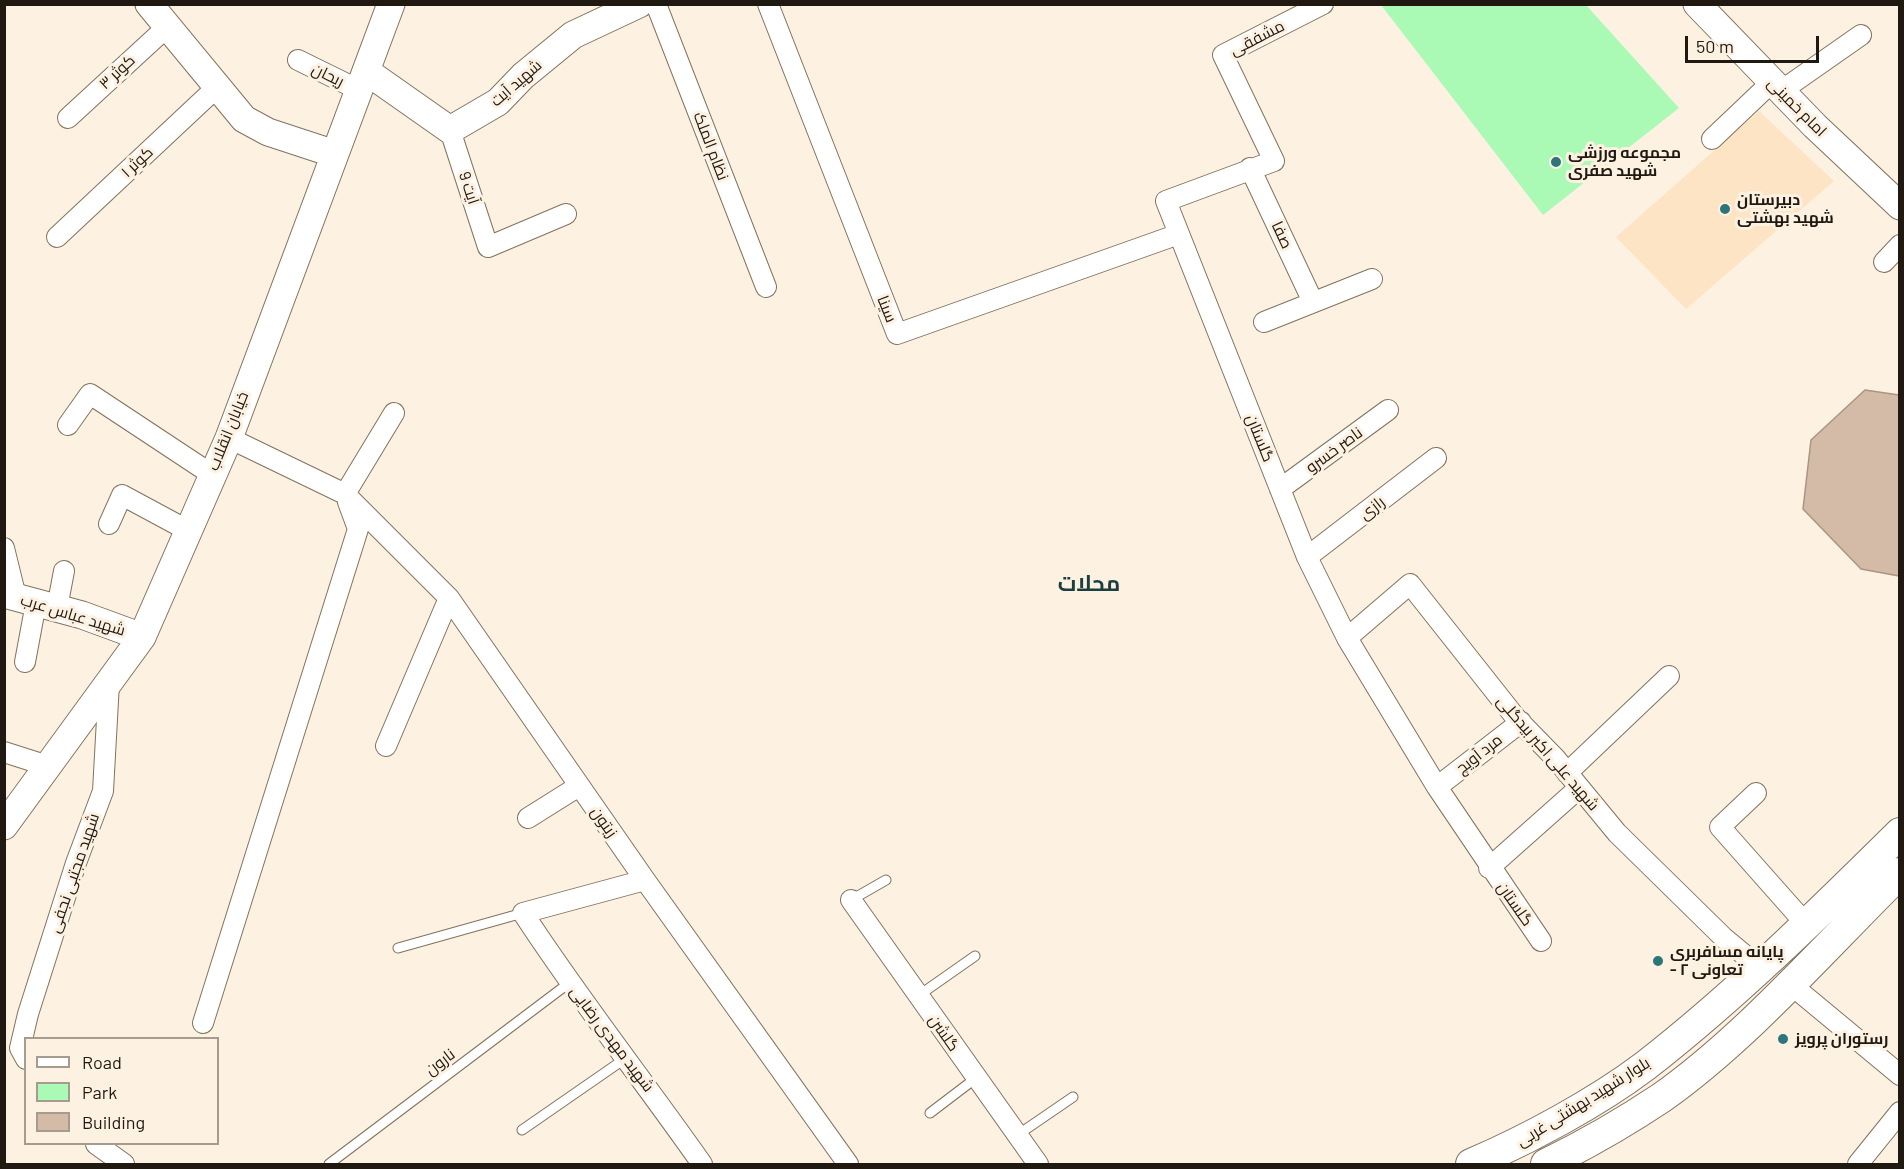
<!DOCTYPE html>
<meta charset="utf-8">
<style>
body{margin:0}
#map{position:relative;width:1904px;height:1169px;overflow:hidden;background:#fdf1e2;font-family:Barlow,sans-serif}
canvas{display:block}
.frame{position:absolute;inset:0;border:6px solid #201911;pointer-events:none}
.legend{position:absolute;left:24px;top:1037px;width:195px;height:108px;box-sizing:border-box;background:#fdf1e2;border:2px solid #a59b8e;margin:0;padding:8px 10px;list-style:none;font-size:18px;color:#201911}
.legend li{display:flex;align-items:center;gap:12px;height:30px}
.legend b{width:30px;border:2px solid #a59b8e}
.scale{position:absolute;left:1685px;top:36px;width:134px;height:27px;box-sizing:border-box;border:3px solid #201911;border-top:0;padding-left:8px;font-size:18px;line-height:21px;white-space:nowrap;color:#201911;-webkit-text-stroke:4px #fdf1e2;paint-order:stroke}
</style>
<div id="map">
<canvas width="1904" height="1169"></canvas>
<div class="frame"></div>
<ul class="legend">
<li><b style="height:8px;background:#fff"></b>Road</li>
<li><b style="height:16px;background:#aafab5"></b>Park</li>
<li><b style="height:16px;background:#d4bba7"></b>Building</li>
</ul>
<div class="scale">50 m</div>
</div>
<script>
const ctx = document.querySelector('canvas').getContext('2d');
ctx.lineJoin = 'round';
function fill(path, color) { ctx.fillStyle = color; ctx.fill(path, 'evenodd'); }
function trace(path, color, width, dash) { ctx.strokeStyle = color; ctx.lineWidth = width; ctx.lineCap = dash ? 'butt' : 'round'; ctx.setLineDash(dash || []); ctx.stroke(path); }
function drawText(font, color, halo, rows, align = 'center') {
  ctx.font = font + ' Barlow,Cairo,sans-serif'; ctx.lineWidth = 6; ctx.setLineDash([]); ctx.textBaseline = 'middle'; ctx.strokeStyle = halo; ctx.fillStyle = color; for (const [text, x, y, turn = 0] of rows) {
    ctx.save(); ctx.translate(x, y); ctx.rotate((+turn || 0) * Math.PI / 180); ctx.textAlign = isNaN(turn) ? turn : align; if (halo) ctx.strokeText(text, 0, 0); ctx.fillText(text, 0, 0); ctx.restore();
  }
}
const built = new Path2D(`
 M 1759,111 L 1834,181 L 1686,309 L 1616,237 Z`);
const green = new Path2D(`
 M 1381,5 L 1586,5 L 1679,108 L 1543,215 Z`);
const building = new Path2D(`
 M 1865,390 L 1899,395 L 1899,576 L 1861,569 L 1803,509 L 1811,440 Z`);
const lane = new Path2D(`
 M 851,900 L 886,880
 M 398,948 L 523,913
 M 918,996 L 975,956
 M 930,1113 L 976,1078
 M 522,1130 L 626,1058
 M 1016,1136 L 1073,1097
 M 329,1164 L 569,983`);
const street = new Path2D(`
 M 656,4 L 766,287
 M 768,4 L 897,334 L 1179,234
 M 1323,4 L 1223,55 L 1274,161 L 1166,201 L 1307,557 L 1347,638 L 1437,787 L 1541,941
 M 298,60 L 359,90
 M 1781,91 L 1861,35
 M 68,118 L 167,27
 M 450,130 L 488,247 L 566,214
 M 1712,139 L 1772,82
 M 1250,168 L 1313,302
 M 57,237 L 216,88
 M 1884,262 L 1900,245
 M 1264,322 L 1372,279
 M 68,425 L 90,394 L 211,474
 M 229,438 L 345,494 L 449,598 L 645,880 L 848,1164
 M 1280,489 L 1388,410
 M 345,494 L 394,413
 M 109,524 L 122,495 L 187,530
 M 4,548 L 16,597
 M 1307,557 L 1436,458
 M 57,608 L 64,571
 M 1347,638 L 1410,584 L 1516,718 L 1556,759 L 1617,833 L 1724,938 L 1759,967
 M 25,662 L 36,603
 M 386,746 L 449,598
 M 4,752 L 48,766
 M 1567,773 L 1669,676
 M 1437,787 L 1521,722
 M 1756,793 L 1720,827 L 1805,923
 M 528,818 L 579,786
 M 1489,868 L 1579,788
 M 645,880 L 523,913 C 579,999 643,1080 702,1164
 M 851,900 L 1038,1164
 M 1789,983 L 1900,1075
 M 203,1023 L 358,529 L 348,502
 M 26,1059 L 20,1048 L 28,1014 L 76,863 L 103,791 L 109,683
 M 96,1144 L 124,1164
 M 1858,1164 L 1900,1112`);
const secondary = new Path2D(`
 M 149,4 L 244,119 L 268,132 L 335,154
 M 1697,4 L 1815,126 L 1900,206
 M 366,71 L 450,130 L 498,102 L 523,76 L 573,35 L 639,4
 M 4,594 L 82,615 L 142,637
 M 4,826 L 142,637 L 229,438 L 391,4`);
const primary = new Path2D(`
 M 1471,1164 C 1527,1140 1596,1103 1645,1066 C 1735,996 1818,914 1900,833
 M 1546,1164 C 1585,1145 1625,1122 1661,1098 C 1746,1038 1825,947 1900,873`);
const markers = [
 [1556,162,6,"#2b757b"],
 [1725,209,6,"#2b757b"],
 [1658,961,6,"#2b757b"],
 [1783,1039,6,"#2b757b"]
];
const streetNames = [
 ["مشفقی",1257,38,-27],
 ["کوثر ۳",117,72,-43],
 ["ریحان",328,75,26],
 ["شهید آیت",516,83,-41],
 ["امام خمینی",1797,107,45],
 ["نظام الملک",711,146,69],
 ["کوثر ۱",137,162,-43],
 ["آیت 9",469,188,72],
 ["صفا",1282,235,65],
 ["سینا",887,309,69],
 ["خیابان انقلاب",228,431,-68],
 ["گلستان",1260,438,68],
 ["ناصر خسرو",1334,450,-36],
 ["رازی",1372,508,-38],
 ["شهید عباس عرب",73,615,17],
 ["شهید علی اکبر بیدگلی",1548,753,49],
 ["مرد آویچ",1479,754,-38],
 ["زیتون",604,822,55],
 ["شهید مجتبی نجفی",74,873,-71],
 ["گلستان",1515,904,55],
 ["گلشن",944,1033,55],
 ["شهید مهدی رضایی",612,1039,53],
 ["نارون",440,1062,-37],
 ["بلوار شهید بهشتی غربی",1583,1102,-32]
];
const poiNames = [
 ["مجموعه ورزشی",1568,153],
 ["شهید صفری",1568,171],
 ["دبیرستان",1737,200],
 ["شهید بهشتی",1737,218],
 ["پایانه مسافربری",1670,952],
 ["- تعاونی ۲",1670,970],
 ["رستوران پرویز",1795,1039]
];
const districtNames = [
 ["محلات",1089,584]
];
fill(built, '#fde4c5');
fill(green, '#aafab5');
fill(building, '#d4bba7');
trace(building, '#ab9480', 1.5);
trace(lane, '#83725c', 11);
trace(street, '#83725c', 22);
trace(secondary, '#83725c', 29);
trace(primary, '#83725c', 32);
trace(lane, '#fff', 9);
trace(street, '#fff', 20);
trace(secondary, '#fff', 27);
trace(primary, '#fff', 30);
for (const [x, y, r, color] of markers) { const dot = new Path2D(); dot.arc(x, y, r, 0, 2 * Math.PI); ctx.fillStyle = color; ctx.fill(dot); trace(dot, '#fdf1e2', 2); }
drawText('16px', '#201911', '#fdf1e2', streetNames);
drawText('bold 16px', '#201911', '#fdf1e2', poiNames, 'left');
drawText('bold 22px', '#1c3e41', '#fdf1e2', districtNames);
</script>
